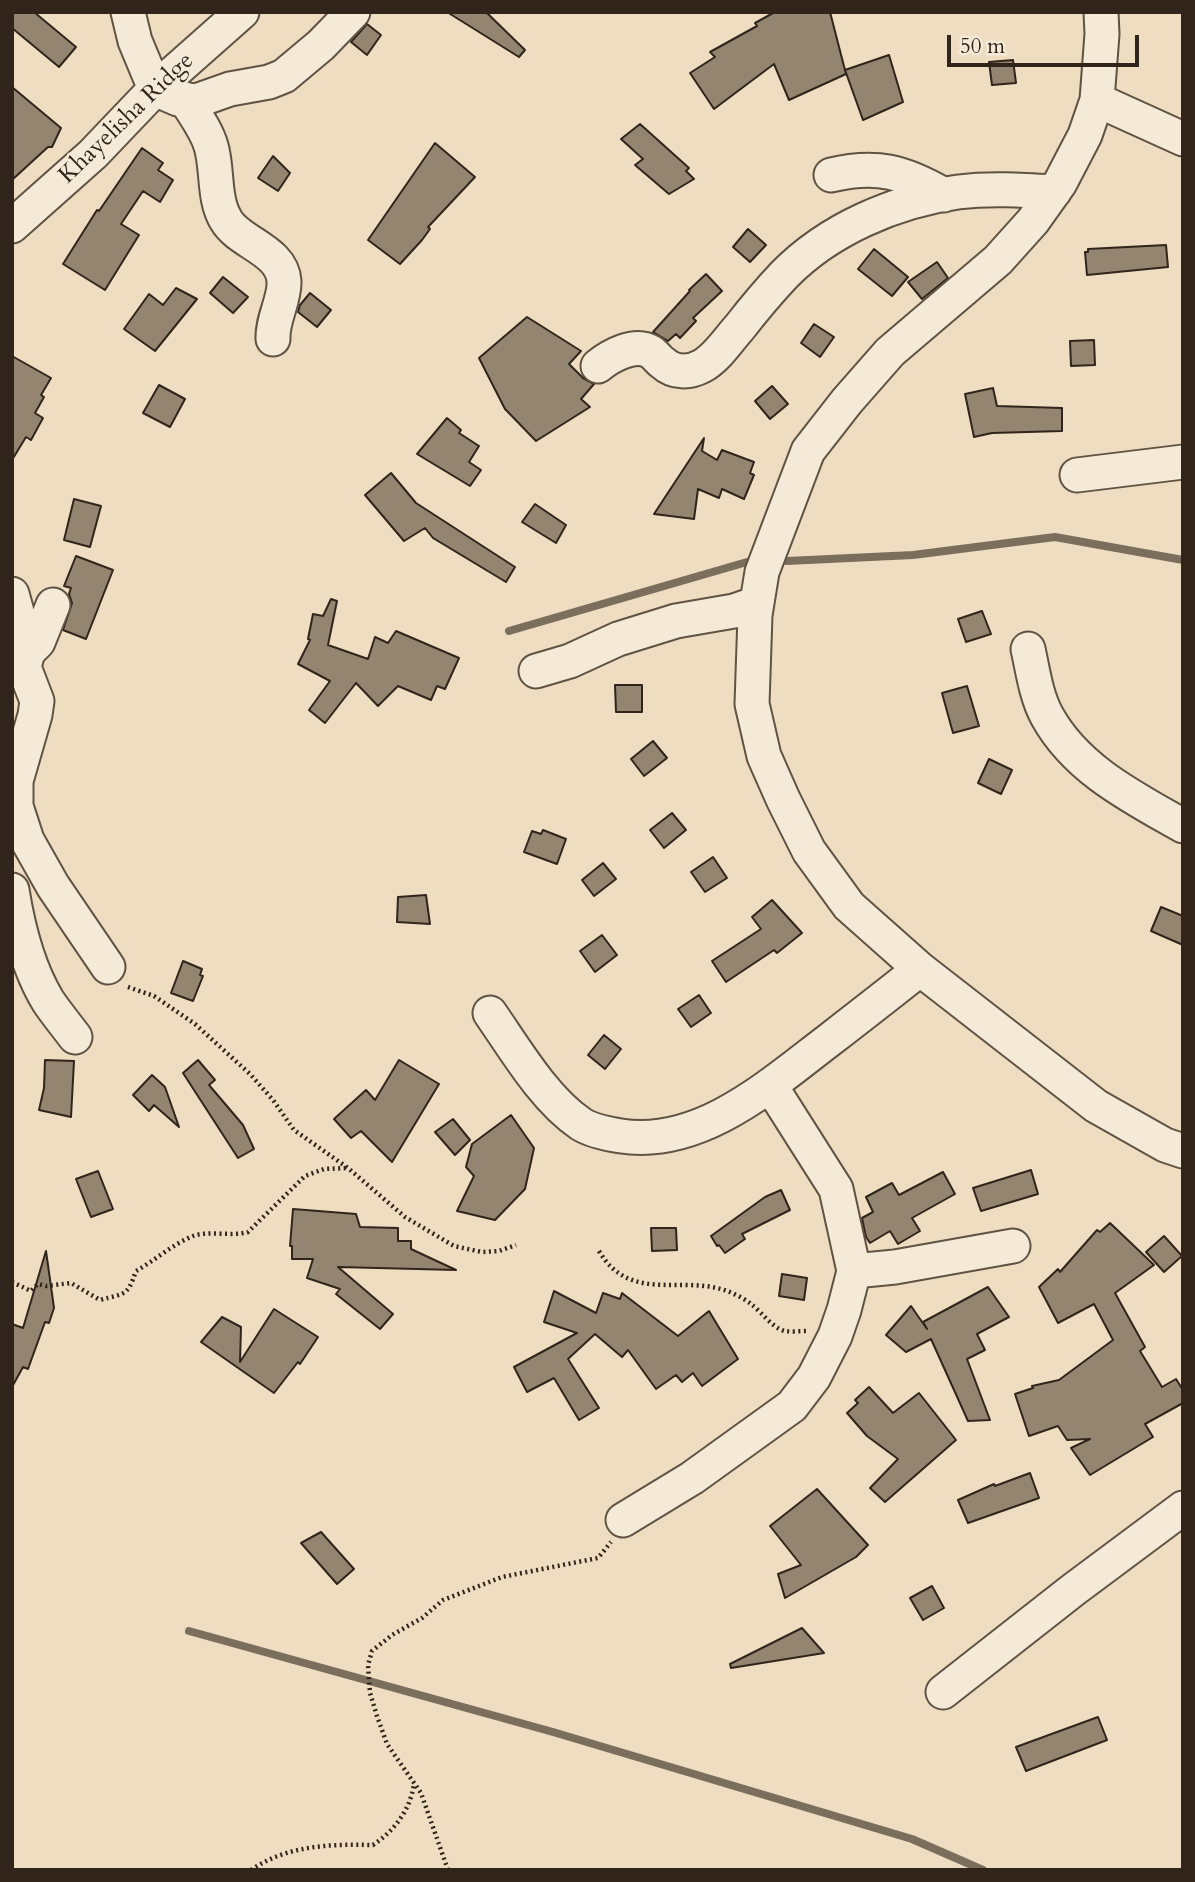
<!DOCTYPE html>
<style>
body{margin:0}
#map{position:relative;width:1195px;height:1882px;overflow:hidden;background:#efddc1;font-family:Cardo,serif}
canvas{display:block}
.frame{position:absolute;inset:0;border:14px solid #31251b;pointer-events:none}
.scale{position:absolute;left:947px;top:35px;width:192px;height:32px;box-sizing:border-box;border:4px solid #31251b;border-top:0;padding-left:9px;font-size:21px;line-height:24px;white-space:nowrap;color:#31251b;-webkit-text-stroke:5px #f5e9d7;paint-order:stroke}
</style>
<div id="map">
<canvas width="1195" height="1882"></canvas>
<div class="frame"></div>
<div class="scale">50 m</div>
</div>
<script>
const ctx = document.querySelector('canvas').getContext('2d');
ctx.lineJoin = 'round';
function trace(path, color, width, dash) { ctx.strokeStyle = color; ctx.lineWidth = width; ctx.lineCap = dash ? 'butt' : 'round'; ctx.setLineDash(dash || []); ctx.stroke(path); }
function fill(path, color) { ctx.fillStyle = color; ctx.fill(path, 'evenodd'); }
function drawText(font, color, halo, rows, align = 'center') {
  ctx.font = font + ' Cardo,serif'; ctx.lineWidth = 5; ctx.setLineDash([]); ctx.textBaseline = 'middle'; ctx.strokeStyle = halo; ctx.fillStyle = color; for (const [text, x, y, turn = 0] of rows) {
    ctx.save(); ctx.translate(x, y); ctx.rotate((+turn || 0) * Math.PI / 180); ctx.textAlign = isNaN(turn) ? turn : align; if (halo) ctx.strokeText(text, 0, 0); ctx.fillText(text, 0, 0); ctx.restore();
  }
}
const stream = new Path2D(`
 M 787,561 L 913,555 L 1055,537 L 1183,560
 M 509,631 L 747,562
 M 189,1631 L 553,1732 L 912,1839 L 983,1870`);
const building = new Path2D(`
 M 12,12 L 34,12 L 76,47 L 59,67 L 12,28 Z
 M 447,12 L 486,12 L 525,50 L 519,57 Z
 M 775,12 L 830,12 L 846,74 L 789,100 L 774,64 L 714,109 L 690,73 L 715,57 L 710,52 L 757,26 L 755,23 Z
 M 367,24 L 381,35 L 367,55 L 351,42 Z
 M 889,55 L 903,102 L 863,120 L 845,70 Z
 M 1013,60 L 1016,83 L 992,85 L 989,62 Z
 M 12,87 L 61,128 L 52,147 L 48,147 L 12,180 Z
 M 640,124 L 689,168 L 686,171 L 694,179 L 669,194 L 635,165 L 643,159 L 621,139 Z
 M 435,143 L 475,177 L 428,227 L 430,229 L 422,240 L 400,264 L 368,240 Z
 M 142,148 L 163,163 L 158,170 L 173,180 L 160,202 L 143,191 L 121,224 L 139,235 L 105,290 L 63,264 L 97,210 L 99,211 Z
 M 273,156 L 290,173 L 278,191 L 258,178 Z
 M 748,229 L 766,245 L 750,262 L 733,247 Z
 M 1166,245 L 1168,267 L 1087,275 L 1085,252 L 1088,252 L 1088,249 Z
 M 874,249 L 908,277 L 892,296 L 858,269 Z
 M 937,262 L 948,278 L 922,299 L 908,282 Z
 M 706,274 L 722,291 L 693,318 L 696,321 L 680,338 L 676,334 L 668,341 L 653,332 L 690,291 L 689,290 Z
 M 223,277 L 248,297 L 233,313 L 210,293 Z
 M 176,288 L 197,299 L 155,351 L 124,329 L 149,294 L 163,305 Z
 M 310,293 L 331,310 L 317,327 L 298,312 L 300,305 Z
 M 527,317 L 581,351 L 569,364 L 583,378 L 594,384 L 581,399 L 590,407 L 536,441 L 505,409 L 479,358 Z
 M 814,324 L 834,337 L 820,357 L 801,343 Z
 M 1094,340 L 1095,365 L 1071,366 L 1070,341 Z
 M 12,356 L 51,378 L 41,395 L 44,397 L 35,413 L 43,418 L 31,440 L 26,437 L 12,460 Z
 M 159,385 L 185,399 L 170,427 L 143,413 Z
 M 772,386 L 788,404 L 770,419 L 755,401 Z
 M 993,388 L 997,406 L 1062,408 L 1062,431 L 992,433 L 974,437 L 965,394 Z
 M 447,418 L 461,430 L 459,433 L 479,446 L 469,462 L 481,470 L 470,486 L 417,454 Z
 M 704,438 L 702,451 L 717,460 L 722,450 L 754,462 L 750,473 L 754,475 L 744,499 L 722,489 L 719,498 L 698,489 L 694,519 L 654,514 Z
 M 391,473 L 416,503 L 515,567 L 506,582 L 433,538 L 425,528 L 404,541 L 365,495 Z
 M 74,499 L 101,506 L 90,547 L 64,540 Z
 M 535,504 L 566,525 L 556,543 L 522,522 Z
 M 76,556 L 113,570 L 86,639 L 63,630 L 72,603 L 69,594 L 71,588 L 64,586 Z
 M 331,599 L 337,601 L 328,645 L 368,659 L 375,637 L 388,643 L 396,631 L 459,658 L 445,689 L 437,686 L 431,700 L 398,686 L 378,706 L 356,683 L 325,723 L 309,710 L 330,681 L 298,664 L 310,640 L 308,639 L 313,614 L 323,616 Z
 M 982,611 L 991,634 L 966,642 L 958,619 Z
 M 615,685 L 642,685 L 642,712 L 616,712 Z
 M 967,686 L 979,726 L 953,733 L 942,693 Z
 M 653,741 L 667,758 L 644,776 L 631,759 Z
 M 989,759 L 1012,770 L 1001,794 L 978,783 Z
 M 672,813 L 686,830 L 664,848 L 650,830 Z
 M 543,830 L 566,839 L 557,864 L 524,852 L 532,831 L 541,834 Z
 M 713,857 L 727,878 L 705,892 L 691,872 Z
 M 603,863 L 616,879 L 594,896 L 582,880 Z
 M 426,895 L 430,924 L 397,922 L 398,897 Z
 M 772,900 L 802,933 L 777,953 L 774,950 L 726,982 L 712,961 L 761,929 L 752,917 Z
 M 1161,907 L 1183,916 L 1183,945 L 1151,931 Z
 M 602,935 L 617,955 L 595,972 L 580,951 Z
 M 183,961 L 202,969 L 200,975 L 203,976 L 193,1001 L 171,993 Z
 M 699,995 L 711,1013 L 691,1027 L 678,1009 Z
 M 604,1035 L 621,1049 L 605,1069 L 588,1055 Z
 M 45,1060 L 74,1061 L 71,1117 L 39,1110 L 44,1088 Z
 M 198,1060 L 215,1080 L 209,1085 L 243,1125 L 254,1149 L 238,1158 L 183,1073 Z
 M 399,1060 L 439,1084 L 392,1162 L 361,1131 L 351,1138 L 334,1119 L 366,1090 L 375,1100 Z
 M 152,1075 L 165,1087 L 179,1127 L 154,1105 L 149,1111 L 133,1095 Z
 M 511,1115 L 534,1148 L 525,1189 L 495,1220 L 457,1211 L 474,1176 L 466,1167 L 472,1144 Z
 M 453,1119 L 470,1140 L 455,1155 L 435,1132 Z
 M 1031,1170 L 1038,1194 L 981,1211 L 973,1188 Z
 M 98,1171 L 113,1209 L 91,1217 L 76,1179 Z
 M 943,1172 L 955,1194 L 912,1218 L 920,1231 L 898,1244 L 890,1231 L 870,1243 L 866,1237 L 862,1218 L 873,1212 L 866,1197 L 892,1183 L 899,1195 Z
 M 781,1190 L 790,1210 L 742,1234 L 745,1239 L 725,1253 L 719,1245 L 717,1246 L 711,1236 L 765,1197 Z
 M 293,1209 L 356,1214 L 360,1227 L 398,1228 L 398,1241 L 411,1241 L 411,1249 L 456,1270 L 338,1267 L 393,1314 L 380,1329 L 336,1294 L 340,1289 L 307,1278 L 313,1259 L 292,1259 L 292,1246 L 290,1246 Z
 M 1110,1223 L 1154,1265 L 1115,1293 L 1145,1347 L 1140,1351 L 1162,1387 L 1176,1379 L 1183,1390 L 1183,1403 L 1145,1424 L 1153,1437 L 1090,1475 L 1071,1448 L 1090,1439 L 1067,1440 L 1058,1426 L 1029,1436 L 1015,1394 L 1033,1388 L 1032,1386 L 1059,1380 L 1113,1340 L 1094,1304 L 1058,1323 L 1039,1287 L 1058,1269 L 1060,1272 L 1097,1230 L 1100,1232 Z
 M 651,1228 L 676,1228 L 677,1250 L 652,1251 Z
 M 1164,1236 L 1182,1256 L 1164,1272 L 1146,1252 Z
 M 46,1251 L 54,1308 L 49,1323 L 45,1322 L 28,1369 L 23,1367 L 12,1387 L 12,1324 L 23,1328 Z
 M 782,1274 L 807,1278 L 804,1300 L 779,1296 Z
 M 988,1287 L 1009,1317 L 977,1334 L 985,1350 L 967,1359 L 990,1420 L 968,1421 L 931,1339 L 906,1352 L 886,1335 L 911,1306 L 927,1329 L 923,1322 Z
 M 554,1291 L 596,1313 L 603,1293 L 620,1299 L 622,1293 L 678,1336 L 709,1311 L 738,1359 L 702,1386 L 693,1373 L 682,1382 L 676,1375 L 656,1389 L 628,1350 L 622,1357 L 595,1334 L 568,1359 L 599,1408 L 579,1420 L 554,1378 L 527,1392 L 514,1367 L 577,1333 L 544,1322 Z
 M 274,1309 L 318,1337 L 300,1364 L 298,1362 L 274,1393 L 201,1342 L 222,1317 L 241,1327 L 240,1362 Z
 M 869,1387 L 893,1413 L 919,1393 L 956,1440 L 885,1502 L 870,1488 L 898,1459 L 867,1436 L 847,1413 L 858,1403 L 855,1400 Z
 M 1030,1473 L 1039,1498 L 968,1523 L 958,1500 L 994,1484 L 995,1486 Z
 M 817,1489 L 868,1545 L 856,1557 L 785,1598 L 778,1574 L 801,1565 L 770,1526 Z
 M 321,1532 L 354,1569 L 337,1584 L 301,1543 Z
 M 932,1586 L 944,1608 L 923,1620 L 910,1598 Z
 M 802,1628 L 824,1653 L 731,1668 L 730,1664 Z
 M 1098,1717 L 1107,1740 L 1026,1771 L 1016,1747 Z`);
const path = new Path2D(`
 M 128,987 L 154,996 L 195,1024 L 250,1074 L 273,1100 L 294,1130 L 348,1168 L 405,1217 L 454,1246 L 482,1252 L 499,1251 L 516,1245
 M 599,1251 C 631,1306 686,1272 732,1293 C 739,1296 746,1300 751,1304 C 762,1312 772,1328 785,1331 C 792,1332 801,1331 807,1331
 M 12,1282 L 31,1291 L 38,1284 L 46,1286 L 71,1283 L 100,1300 C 125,1293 127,1297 136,1271 C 154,1261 173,1244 193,1236 C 210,1230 231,1237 248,1232 L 305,1176 L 324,1169 L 348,1168
 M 251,1870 C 287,1845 331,1844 373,1845 C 395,1830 410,1810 414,1784
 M 448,1870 L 421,1793 L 387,1744 L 377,1716 L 370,1693 L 368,1665 L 372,1651 L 392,1635 L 422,1618 L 443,1600 L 502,1577 L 598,1558 L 611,1542`);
const minor = new Path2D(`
 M 128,12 L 135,41 L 155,89 L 178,99 L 196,101 L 230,89 L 269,82 L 284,76 L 321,45 L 353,12
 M 1101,12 L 1102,34 L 1097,100 L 1085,135 L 1060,183 L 1033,221 L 998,260 L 890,352 L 847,401 L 808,451 L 762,572 L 755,615 L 752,704 L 764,756 L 783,799 L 809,851 L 849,906 L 920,969 L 1096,1106 L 1165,1145 L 1183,1151
 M 185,99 C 194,114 206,129 211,146 C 218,169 213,199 226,220 C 239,243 282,250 284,281 C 285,300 272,319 273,339
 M 1097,100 L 1183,139
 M 831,175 C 877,164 904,172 944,195
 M 12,226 L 93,154 L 155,89 L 242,12
 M 598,366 C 610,356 635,342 651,352 C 656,355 658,360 663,363 C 674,373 689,373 702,366 C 717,358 728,340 739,328 C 753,310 768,292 784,275 C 829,229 895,201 958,192 C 990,188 1022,190 1054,192
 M 1077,475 L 1183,462
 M 12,594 L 28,652 L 24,667 L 37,701 L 35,715 L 16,781 L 16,806 L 27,840 L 53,886 L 108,967
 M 1028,649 C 1033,671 1036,696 1047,716 C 1076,769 1132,797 1183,826
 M 28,652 L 38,642 L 53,605
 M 536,671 L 570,661 L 618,639 L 676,621 L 734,611 L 757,603
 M 12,890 C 18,928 28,968 48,1001 C 56,1013 66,1025 75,1037
 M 490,1013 C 515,1049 544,1099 581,1124 C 592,1131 608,1134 621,1136 C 700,1148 769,1086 828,1041 C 859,1017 890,993 920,969
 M 854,1271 L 895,1267 L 1013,1246
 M 623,1520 L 692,1478 L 792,1406 L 814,1377 L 835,1336 L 844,1310 L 854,1271 L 836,1189 L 770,1085
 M 943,1692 L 1073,1590 L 1183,1508`);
const streetNames = [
 ["Khayelisha Ridge",127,119,-44]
];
trace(stream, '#7c6e5d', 8);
fill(building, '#948571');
trace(building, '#31251b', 2);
trace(minor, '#605344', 37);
trace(path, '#31251b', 4.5, [2, 3.5]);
trace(minor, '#f5e9d7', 33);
drawText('24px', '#31251b', '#f5e9d7', streetNames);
</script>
